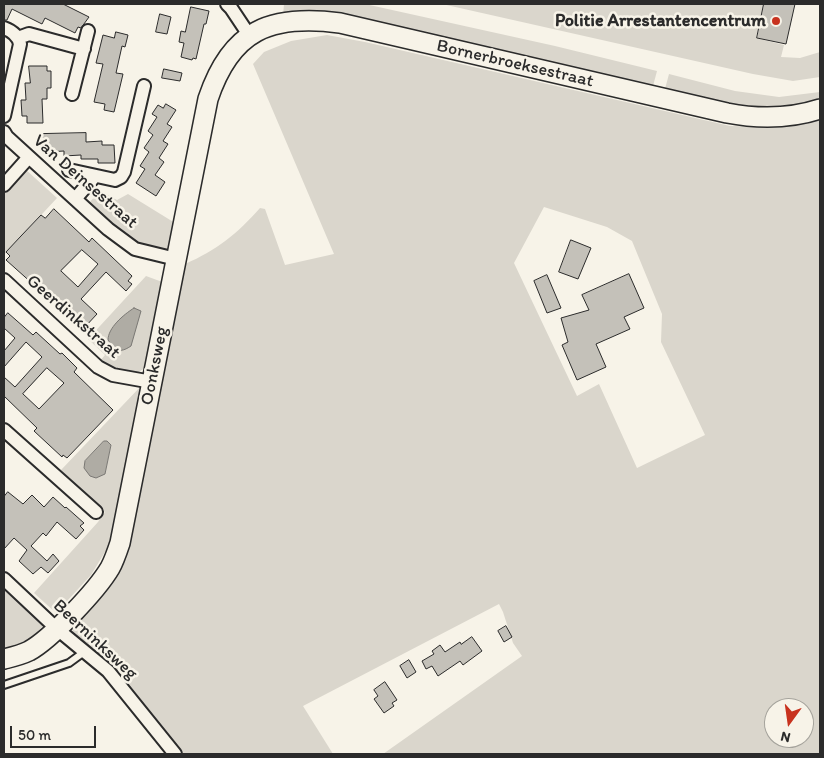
<!DOCTYPE html>
<style>
body{margin:0}
#map{position:relative;width:824px;height:758px;overflow:hidden;background:#f7f3e8;font-family:Itim,sans-serif}
canvas{display:block}
.frame{position:absolute;inset:0;border:5px solid #2b2b2b;pointer-events:none}
.north{position:absolute;left:764px;top:698px;width:50px;height:50px;box-sizing:border-box;background:#f7f3e8;border:1px solid #a5a39c;border-radius:50%;rotate:194deg;font-size:14px;font-weight:700;line-height:20px;text-align:center;color:#2b2b2b}
.north::after{content:'';display:block;margin:auto;width:18px;height:22px;background:#c8321e;clip-path:polygon(50% 0,100% 100%,50% 72%,0 100%)}
.scale{position:absolute;left:10px;top:726px;width:86px;height:22px;box-sizing:border-box;border:2px solid #2b2b2b;border-top:0;padding-left:6px;font-size:15px;line-height:18px;white-space:nowrap;color:#2b2b2b;-webkit-text-stroke:4px #f7f3e8;paint-order:stroke}
</style>
<div id="map">
<canvas width="824" height="758"></canvas>
<div class="frame"></div>
<div class="north">N</div>
<div class="scale">50 m</div>
</div>
<script>
const ctx = document.querySelector('canvas').getContext('2d');
ctx.lineJoin = 'round';
function fill(path, color) { ctx.fillStyle = color; ctx.fill(path, 'evenodd'); }
function trace(path, color, width, dash) { ctx.strokeStyle = color; ctx.lineWidth = width; ctx.lineCap = dash ? 'butt' : 'round'; ctx.setLineDash(dash || []); ctx.stroke(path); }
function drawText(font, color, halo, rows, align = 'center') {
  ctx.font = font + ' Itim,sans-serif'; ctx.lineWidth = 5; ctx.setLineDash([]); ctx.textBaseline = 'middle'; ctx.strokeStyle = halo; ctx.fillStyle = color; for (const [text, x, y, turn = 0] of rows) {
    ctx.save(); ctx.translate(x, y); ctx.rotate((+turn || 0) * Math.PI / 180); ctx.textAlign = isNaN(turn) ? turn : align; if (halo) ctx.strokeText(text, 0, 0); ctx.fillText(text, 0, 0); ctx.restore();
  }
}
const green = new Path2D(`
 M 284,4 L 365,4 L 555,46 L 657,71 L 653,86 L 540,60 L 283,16 Z
 M 442,4 L 764,4 L 756,38 L 784,45 L 781,57 L 800,58 L 820,52 L 820,77 L 793,81 L 753,74 Z
 M 327,35 L 365,42 L 730,126 C 760,127 791,127 820,119 L 820,754 L 383,754 L 522,656 L 513,643 L 503,612 L 499,604 L 303,706 L 333,754 L 183,754 L 126,685 L 81,643 L 73,633 L 72,622 L 109,584 L 128,552 L 185,264 C 217,250 237,234 260,208 L 265,209 L 285,265 L 334,254 L 253,64 L 264,52 L 291,41 ZM 544,207 L 607,227 L 632,241 L 662,314 L 661,342 L 705,435 L 637,468 L 599,384 L 577,396 L 514,263 ZM 774,708 L 804,708 L 804,738 L 774,738 Z
 M 669,74 L 735,91 L 779,97 L 820,92 L 820,100 L 780,108 L 743,108 L 665,89 Z
 M 24,168 L 57,198 L 4,255 L 4,190 Z
 M 105,193 L 117,200 L 128,194 L 175,223 L 168,254 L 124,237 L 86,208 C 91,200 95,194 105,193 Z
 M 146,276 L 165,283 L 148,366 L 134,375 L 106,368 L 99,362 L 105,355 L 88,339 Z
 M 142,385 L 119,507 L 108,547 L 91,575 L 56,613 L 34,593 L 98,522 L 105,512 L 61,470 ZM 104,441 L 107,441 L 111,445 L 105,474 Z
 M 4,588 L 45,624 L 21,648 L 4,654 Z`);
const water = new Path2D(`
 M 134,308 L 141,311 L 131,346 C 119,354 116,350 108,340 C 108,328 123,315 134,308 Z
 M 104,441 L 107,441 L 111,445 L 105,474 L 96,478 L 90,476 L 84,468 L 85,461 Z`);
const building = new Path2D(`
 M 4,4 L 63,4 L 89,17 L 81,28 L 78,27 L 75,33 L 45,18 L 42,24 L 12,9 L 7,20 L 4,20 Z
 M 764,4 L 795,4 L 786,44 L 757,38 Z
 M 191,7 L 209,11 L 206,24 L 204,24 L 196,59 L 193,58 L 192,60 L 181,57 L 184,43 L 179,42 L 181,31 L 185,32 Z
 M 160,14 L 171,17 L 167,34 L 156,32 Z
 M 116,32 L 128,35 L 125,47 L 122,46 L 116,73 L 123,74 L 114,112 L 104,110 L 105,104 L 94,102 L 103,64 L 96,63 L 103,35 L 114,38 Z
 M 29,66 L 47,66 L 47,71 L 51,71 L 51,88 L 47,88 L 47,99 L 42,99 L 43,123 L 27,123 L 27,116 L 22,116 L 21,100 L 26,100 L 25,83 L 30,83 Z
 M 164,69 L 182,73 L 180,81 L 162,78 Z
 M 166,104 L 176,110 L 167,124 L 172,127 L 163,141 L 168,144 L 159,158 L 164,162 L 155,175 L 165,182 L 156,196 L 136,183 L 145,169 L 140,166 L 149,152 L 144,148 L 153,135 L 148,131 L 157,117 L 152,114 L 158,105 L 163,108 Z
 M 86,133 L 86,142 L 102,141 L 102,145 L 114,145 L 115,163 L 98,163 L 98,159 L 81,159 L 81,155 L 64,156 L 64,151 L 47,152 L 47,144 L 42,145 L 42,134 Z
 M 54,209 L 89,242 L 92,238 L 132,276 L 128,281 L 132,284 L 126,291 L 106,272 L 81,299 L 97,314 L 84,328 L 50,294 L 49,296 L 35,284 L 34,285 L 6,260 L 10,256 L 6,252 L 21,236 L 41,215 L 45,218 ZM 82,250 L 98,264 L 78,287 L 61,271 Z
 M 571,240 L 591,248 L 578,279 L 559,272 Z
 M 629,274 L 644,308 L 624,317 L 630,329 L 596,344 L 606,367 L 577,380 L 562,345 L 568,342 L 561,318 L 589,310 L 582,295 Z
 M 547,275 L 561,308 L 547,313 L 534,281 Z
 M 8,313 L 33,335 L 36,332 L 60,354 L 62,353 L 77,368 L 74,372 L 113,410 L 67,458 L 63,455 L 62,457 L 34,431 L 37,428 L 4,396 L 4,377 L 15,387 L 42,357 L 26,342 L 4,367 L 4,351 L 15,338 L 4,328 L 4,318 ZM 47,368 L 64,383 L 39,409 L 23,394 Z
 M 8,492 L 23,504 L 32,495 L 44,507 L 53,497 L 65,508 L 66,507 L 84,523 L 80,526 L 84,530 L 76,539 L 57,522 L 46,536 L 43,533 L 31,546 L 47,561 L 53,554 L 59,561 L 48,573 L 41,567 L 33,574 L 19,561 L 27,550 L 14,538 L 4,549 L 4,497 Z
 M 506,626 L 512,637 L 504,642 L 498,631 Z
 M 472,637 L 482,651 L 463,665 L 460,661 L 438,676 L 432,666 L 426,669 L 422,661 L 434,654 L 432,651 L 440,645 L 445,652 L 460,642 L 461,644 Z
 M 409,660 L 416,672 L 407,678 L 400,666 Z
 M 385,682 L 397,700 L 392,703 L 394,706 L 384,713 L 374,699 L 378,696 L 374,690 Z`);
const lane = new Path2D(`
 M 4,685 L 69,663 L 84,652`);
const street = new Path2D(`
 M 227,4 L 231,8 L 249,35
 M 4,28 C 12,31 18,35 20,44 L 4,116
 M 18,38 L 29,34 L 84,49
 M 72,94 L 88,31
 M 4,132 L 7,137 L 108,229 L 135,249 L 176,259
 M 69,170 L 115,180 L 121,177 L 124,172 L 144,86
 M 4,185 L 29,157
 M 75,199 L 95,176
 M 4,280 L 98,367 L 113,375 L 152,382
 M 4,430 L 96,512
 M 4,579 L 56,628 L 108,671 L 175,754`);
const secondary = new Path2D(`
 M 4,659 C 12,657 21,655 29,651 C 51,639 97,590 110,568 C 114,561 117,552 120,543 L 208,99 C 231,30 270,14 340,23 L 727,113 C 758,119 789,119 820,109`);
const markers = [
 [776,21,5,"#c8321e"]
];
const poiNames = [
 ["Politie Arrestantencentrum",766,21]
];
const streetNames = [
 ["Bornerbroeksestraat",515,64,13],
 ["Van Deinsestraat",85,182,41],
 ["Geerdinkstraat",73,317,41],
 ["Oonksweg",155,366,-79],
 ["Beerninksweg",95,640,43]
];
fill(green, '#dad6cc');
fill(water, '#afaca4');
trace(water, '#7a7874', 1);
fill(building, '#c4c1b9');
trace(building, '#2b2b2b', 1);
trace(lane, '#2b2b2b', 10);
trace(street, '#2b2b2b', 16);
trace(secondary, '#2b2b2b', 22);
trace(lane, '#f7f3e8', 6);
trace(street, '#f7f3e8', 12);
trace(secondary, '#f7f3e8', 19);
for (const [x, y, r, color] of markers) { const dot = new Path2D(); dot.arc(x, y, r, 0, 2 * Math.PI); ctx.fillStyle = color; ctx.fill(dot); trace(dot, '#f7f3e8', 2); }
drawText('bold 18px', '#2b2b2b', '#f7f3e8', poiNames, 'right');
drawText('18px', '#2b2b2b', '#f7f3e8', streetNames);
</script>
